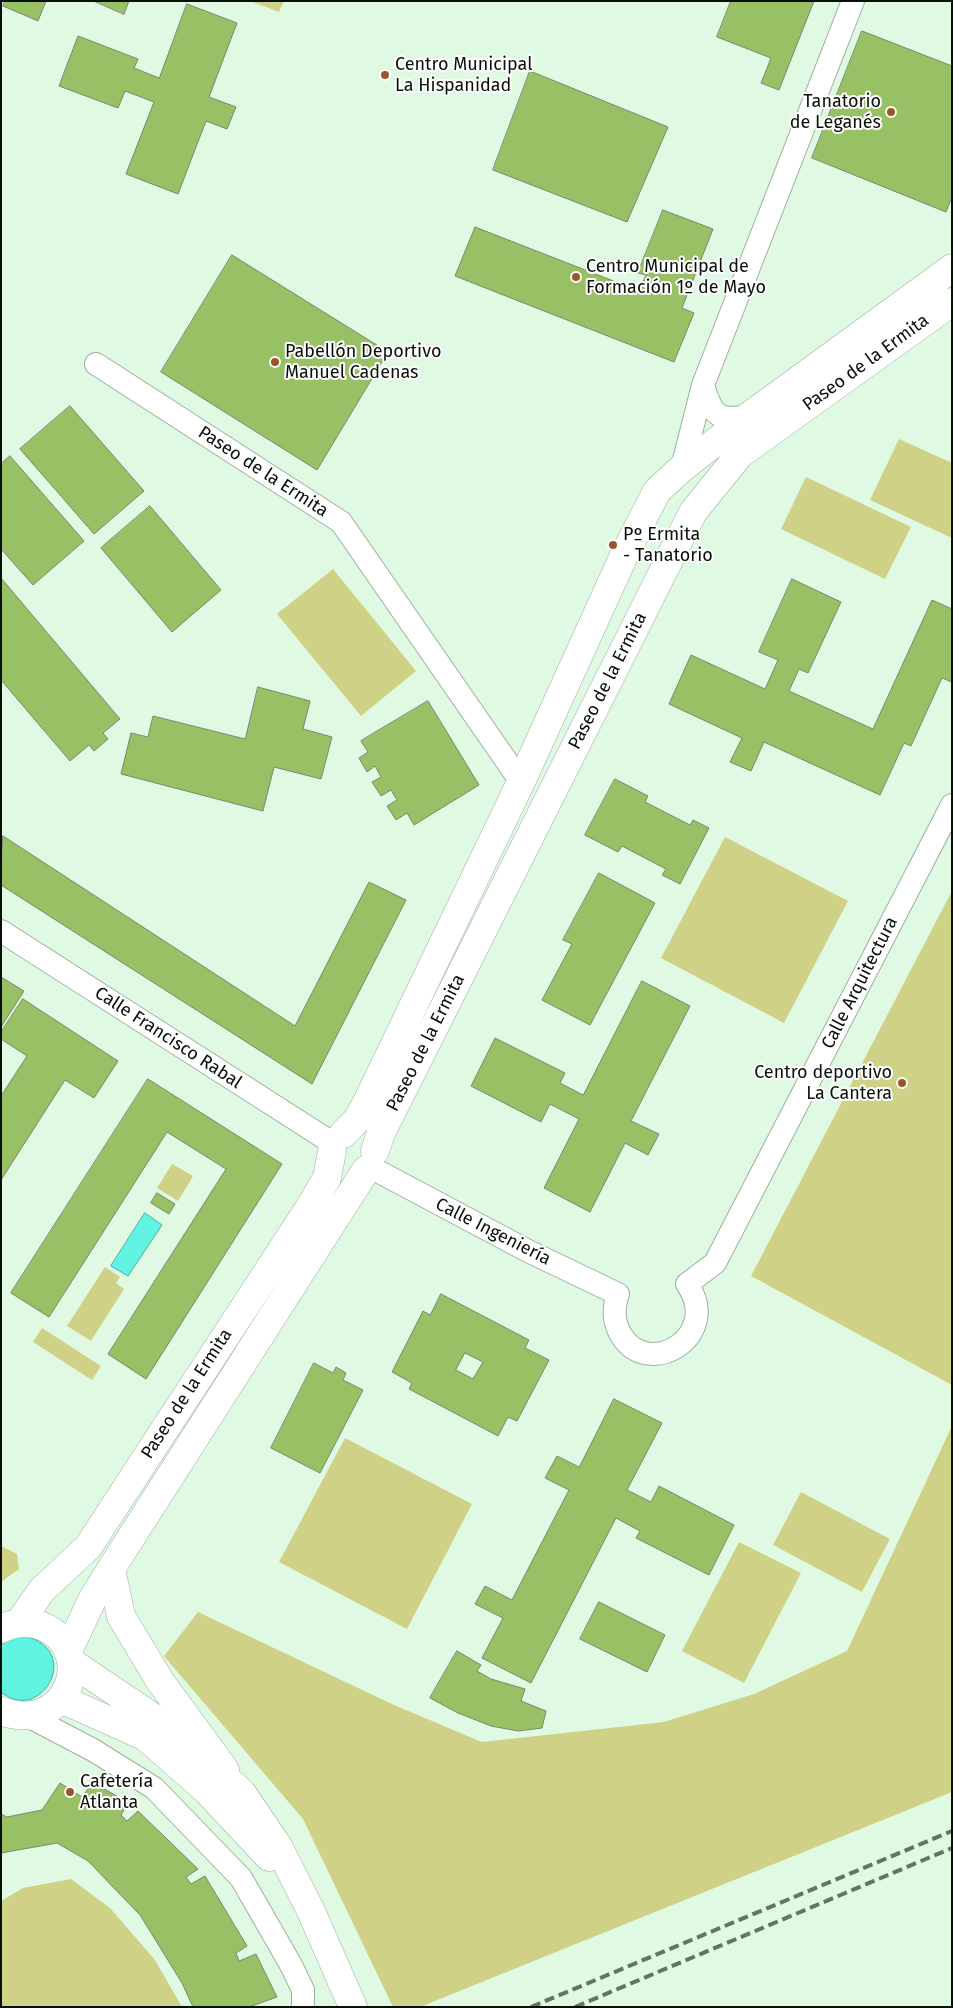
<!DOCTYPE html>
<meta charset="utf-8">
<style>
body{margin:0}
#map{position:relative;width:953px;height:2008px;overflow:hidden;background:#e0f9e2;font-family:"Fira Sans",sans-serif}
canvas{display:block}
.frame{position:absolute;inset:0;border:2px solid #081008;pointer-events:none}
</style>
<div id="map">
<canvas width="953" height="2008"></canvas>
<div class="frame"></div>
</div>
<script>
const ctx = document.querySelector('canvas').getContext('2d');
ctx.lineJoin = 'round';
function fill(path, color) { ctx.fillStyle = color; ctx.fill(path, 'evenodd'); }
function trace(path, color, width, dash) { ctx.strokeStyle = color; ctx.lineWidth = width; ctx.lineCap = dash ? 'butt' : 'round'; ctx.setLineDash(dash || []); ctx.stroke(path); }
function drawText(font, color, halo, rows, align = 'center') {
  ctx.font = font + ' "Fira Sans",sans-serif'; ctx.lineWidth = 4; ctx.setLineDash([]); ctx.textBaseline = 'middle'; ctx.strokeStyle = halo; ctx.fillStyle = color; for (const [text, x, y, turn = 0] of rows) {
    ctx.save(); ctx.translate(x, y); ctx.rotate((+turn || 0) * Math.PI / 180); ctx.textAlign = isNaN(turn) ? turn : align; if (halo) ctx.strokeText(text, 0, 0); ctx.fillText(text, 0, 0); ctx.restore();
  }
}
const green = new Path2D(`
 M 250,1 L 284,1 L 279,12 Z
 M 899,439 L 952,463 L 952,538 L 870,500 Z
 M 806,477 L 911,527 L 885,579 L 781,529 Z
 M 333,569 L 416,671 L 361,716 L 277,614 Z
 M 725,837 L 848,901 L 784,1023 L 661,958 Z
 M 952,891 L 952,1385 L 751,1276 Z
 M 172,1164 L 193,1176 L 178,1201 L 157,1188 Z
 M 105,1267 L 120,1277 L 116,1283 L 124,1289 L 91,1341 L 67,1326 Z
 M 42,1328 L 101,1366 L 92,1380 L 33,1342 Z
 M 952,1426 L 952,1792 L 420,2007 L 393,2007 L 303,1819 L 164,1656 L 198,1612 L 394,1705 L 482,1742 L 664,1722 L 754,1694 L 847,1651 Z
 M 345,1438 L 472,1504 L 407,1629 L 279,1562 Z
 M 801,1492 L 890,1539 L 862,1592 L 773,1545 Z
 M 739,1542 L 801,1573 L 744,1683 L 682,1651 Z
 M 1,1546 L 17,1554 L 19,1569 L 1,1582 Z
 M 71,1879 L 110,1908 L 155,1960 L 182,2007 L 1,2007 L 1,1901 L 23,1888 Z`);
const water = new Path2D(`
 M 145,1213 L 162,1225 L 128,1276 L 111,1266 Z
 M 20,1635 C 87,1647 41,1726 1,1692 L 1,1644 L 7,1639 Z`);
const building = new Path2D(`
 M 5,1 L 46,1 L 38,21 L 3,6 Z
 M 94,1 L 129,1 L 124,14 Z
 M 731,1 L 814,1 L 779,90 L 761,83 L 771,58 L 717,37 Z
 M 187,4 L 237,23 L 209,97 L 236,107 L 227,129 L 206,121 L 178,194 L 126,174 L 154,102 L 125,91 L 118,108 L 59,86 L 78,36 L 138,59 L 134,68 L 159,78 Z
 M 862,31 L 952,66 L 952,197 L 946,212 L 812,158 Z
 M 530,71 L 668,127 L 627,222 L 493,170 Z
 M 663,210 L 713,229 L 682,308 L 694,313 L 674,362 L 455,276 L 475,227 L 639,291 L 646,275 L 638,273 Z
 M 232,255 L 388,352 L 317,470 L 161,372 Z
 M 70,406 L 144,491 L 94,534 L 20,449 Z
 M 10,456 L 84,541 L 33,585 L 1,549 L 1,464 Z
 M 150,506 L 221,590 L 172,632 L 101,548 Z
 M 1,578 L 120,719 L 103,733 L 108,739 L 94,751 L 89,745 L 70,761 L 1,680 Z
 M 792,579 L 841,602 L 808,673 L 799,669 L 789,691 L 873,729 L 932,600 L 952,609 L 952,682 L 942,678 L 911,746 L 904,743 L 880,795 L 764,742 L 751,771 L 730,762 L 742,738 L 669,704 L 691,655 L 765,689 L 778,660 L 759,652 Z
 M 258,687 L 310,701 L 303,729 L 332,737 L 321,779 L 274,767 L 263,811 L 121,774 L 131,733 L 148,737 L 153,716 L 245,739 Z
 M 428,701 L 479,785 L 414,825 L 407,813 L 396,820 L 387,806 L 397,800 L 391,790 L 381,796 L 372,782 L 381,777 L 375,766 L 367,772 L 359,758 L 368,752 L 361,741 Z
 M 615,779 L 648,796 L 645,802 L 690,825 L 693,820 L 709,828 L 680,884 L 662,875 L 666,869 L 622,846 L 618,852 L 585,835 Z
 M 3,836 L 295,1026 L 369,882 L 406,900 L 312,1084 L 1,885 Z
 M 599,873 L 655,903 L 590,1025 L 542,1000 L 572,944 L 563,940 Z
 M 1,977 L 24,991 L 1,1027 Z
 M 642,981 L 690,1006 L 631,1121 L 659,1134 L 648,1155 L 625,1143 L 590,1212 L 544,1188 L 579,1119 L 550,1104 L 541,1122 L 471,1086 L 495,1038 L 565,1073 L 560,1083 L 583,1095 Z
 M 23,999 L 118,1061 L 94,1098 L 65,1080 L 1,1180 L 1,1096 L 27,1056 L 1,1039 L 1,1032 Z
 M 148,1079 L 282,1164 L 146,1379 L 108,1354 L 226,1169 L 167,1132 L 49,1317 L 11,1293 Z
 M 157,1193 L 175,1204 L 169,1214 L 151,1203 Z
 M 441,1294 L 529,1340 L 525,1348 L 549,1360 L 517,1421 L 508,1417 L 498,1436 L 409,1389 L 412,1383 L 392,1372 L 423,1311 L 430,1315 ZM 465,1353 L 483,1362 L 473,1379 L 456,1370 Z
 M 314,1363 L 333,1373 L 336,1367 L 346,1373 L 343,1380 L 363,1390 L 320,1473 L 271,1448 Z
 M 614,1399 L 662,1423 L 627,1490 L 651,1502 L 659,1486 L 734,1525 L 709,1575 L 636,1538 L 640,1531 L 616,1518 L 531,1683 L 482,1658 L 503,1618 L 475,1604 L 485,1586 L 512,1600 L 569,1490 L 545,1478 L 557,1456 L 579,1467 Z
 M 599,1602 L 665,1635 L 647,1672 L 580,1639 Z
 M 457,1651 L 481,1665 L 477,1671 L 491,1679 L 525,1689 L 521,1701 L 546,1711 L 542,1728 L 518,1731 L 491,1726 L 458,1713 L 430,1698 Z
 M 93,1782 L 128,1803 L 121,1815 L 127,1821 L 138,1811 L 198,1869 L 186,1877 L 191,1884 L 205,1876 L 247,1946 L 236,1953 L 239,1961 L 256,1954 L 277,1997 L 249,2007 L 193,2007 L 182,1983 L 140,1915 L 88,1861 L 57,1843 L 1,1853 L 1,1814 L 7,1817 L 42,1810 L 60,1783 L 82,1797 Z`);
const street = new Path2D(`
 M 96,364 L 341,522 L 521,782
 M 703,385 C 712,414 716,422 749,416
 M 682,468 L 703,385 L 853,1
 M 1,931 L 334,1144
 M 370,1167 L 528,1251 L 618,1294 C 613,1309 613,1321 621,1335 C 649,1381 723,1335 687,1284 L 715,1263 L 952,805
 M 30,1717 L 93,1750 L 154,1788 L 241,1878 L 291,1965 L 303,1990 L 303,2007`);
const secondary = new Path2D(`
 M 343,1134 L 357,1120 L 367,1102 L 521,782 L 626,551 L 657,491 L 682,468 L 749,416 L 952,268
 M 375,1151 L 381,1133 L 693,512 L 740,454 L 952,302
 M 111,1569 L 121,1616 L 160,1681 L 225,1770
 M 19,1623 L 42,1590 L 88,1547 L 308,1210 L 327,1178 L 332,1151
 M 68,1651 L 92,1600 L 111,1569 L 366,1170`);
const primary = new Path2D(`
 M 1,1629 C 14,1622 28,1621 42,1626 C 98,1649 69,1736 1,1711
 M 71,1662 L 172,1730 L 242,1793 L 278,1846 L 311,1911 L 353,2007
 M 61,1699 L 146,1737 L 207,1791 L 269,1857`);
const rail = new Path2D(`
 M 531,2007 L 952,1831
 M 575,2007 L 952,1848`);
const markers = [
 [385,75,5,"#995725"],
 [891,112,5,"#995725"],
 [576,277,5,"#995725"],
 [275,362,5,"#995725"],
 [613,545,5,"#995725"],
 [902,1083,5,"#995725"],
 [70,1792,5,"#995725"]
];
const poiNames = [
 ["Centro Municipal",395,65],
 ["La Hispanidad",395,86],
 ["Tanatorio",881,102,"right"],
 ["de Leganés",881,123,"right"],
 ["Centro Municipal de",586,267],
 ["Formación 1º de Mayo",586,288],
 ["Pabellón Deportivo",285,352],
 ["Manuel Cadenas",285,373],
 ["Pº Ermita",623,535],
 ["- Tanatorio",623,556],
 ["Centro deportivo",892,1073,"right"],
 ["La Cantera",892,1094,"right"],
 ["Cafetería",80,1782],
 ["Atlanta",80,1803]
];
const streetNames = [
 ["Paseo de la Ermita",866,363,-36],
 ["Paseo de la Ermita",263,472,33],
 ["Paseo de la Ermita",608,681,-63],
 ["Calle Arquitectura",860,983,-63],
 ["Calle Francisco Rabal",168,1038,33],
 ["Paseo de la Ermita",426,1043,-63],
 ["Calle Ingeniería",493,1232,27],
 ["Paseo de la Ermita",187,1394,-57]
];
fill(green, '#cfd187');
fill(water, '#60f3e1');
trace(water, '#46afa0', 1);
fill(building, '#98c065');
trace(building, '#7a876d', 1);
trace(street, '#9ab29c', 24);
trace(secondary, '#9ab29c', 29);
trace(primary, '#9ab29c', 29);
trace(street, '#fff', 22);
trace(secondary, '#fff', 28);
trace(primary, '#fff', 28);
trace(rail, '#647365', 4, [10, 5]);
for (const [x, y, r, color] of markers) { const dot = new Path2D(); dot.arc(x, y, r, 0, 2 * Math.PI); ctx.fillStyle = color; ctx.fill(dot); trace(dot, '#fefefe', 2); }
drawText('18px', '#081008', '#fefefe', poiNames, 'left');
drawText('18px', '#081008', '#fefefe', streetNames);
</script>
